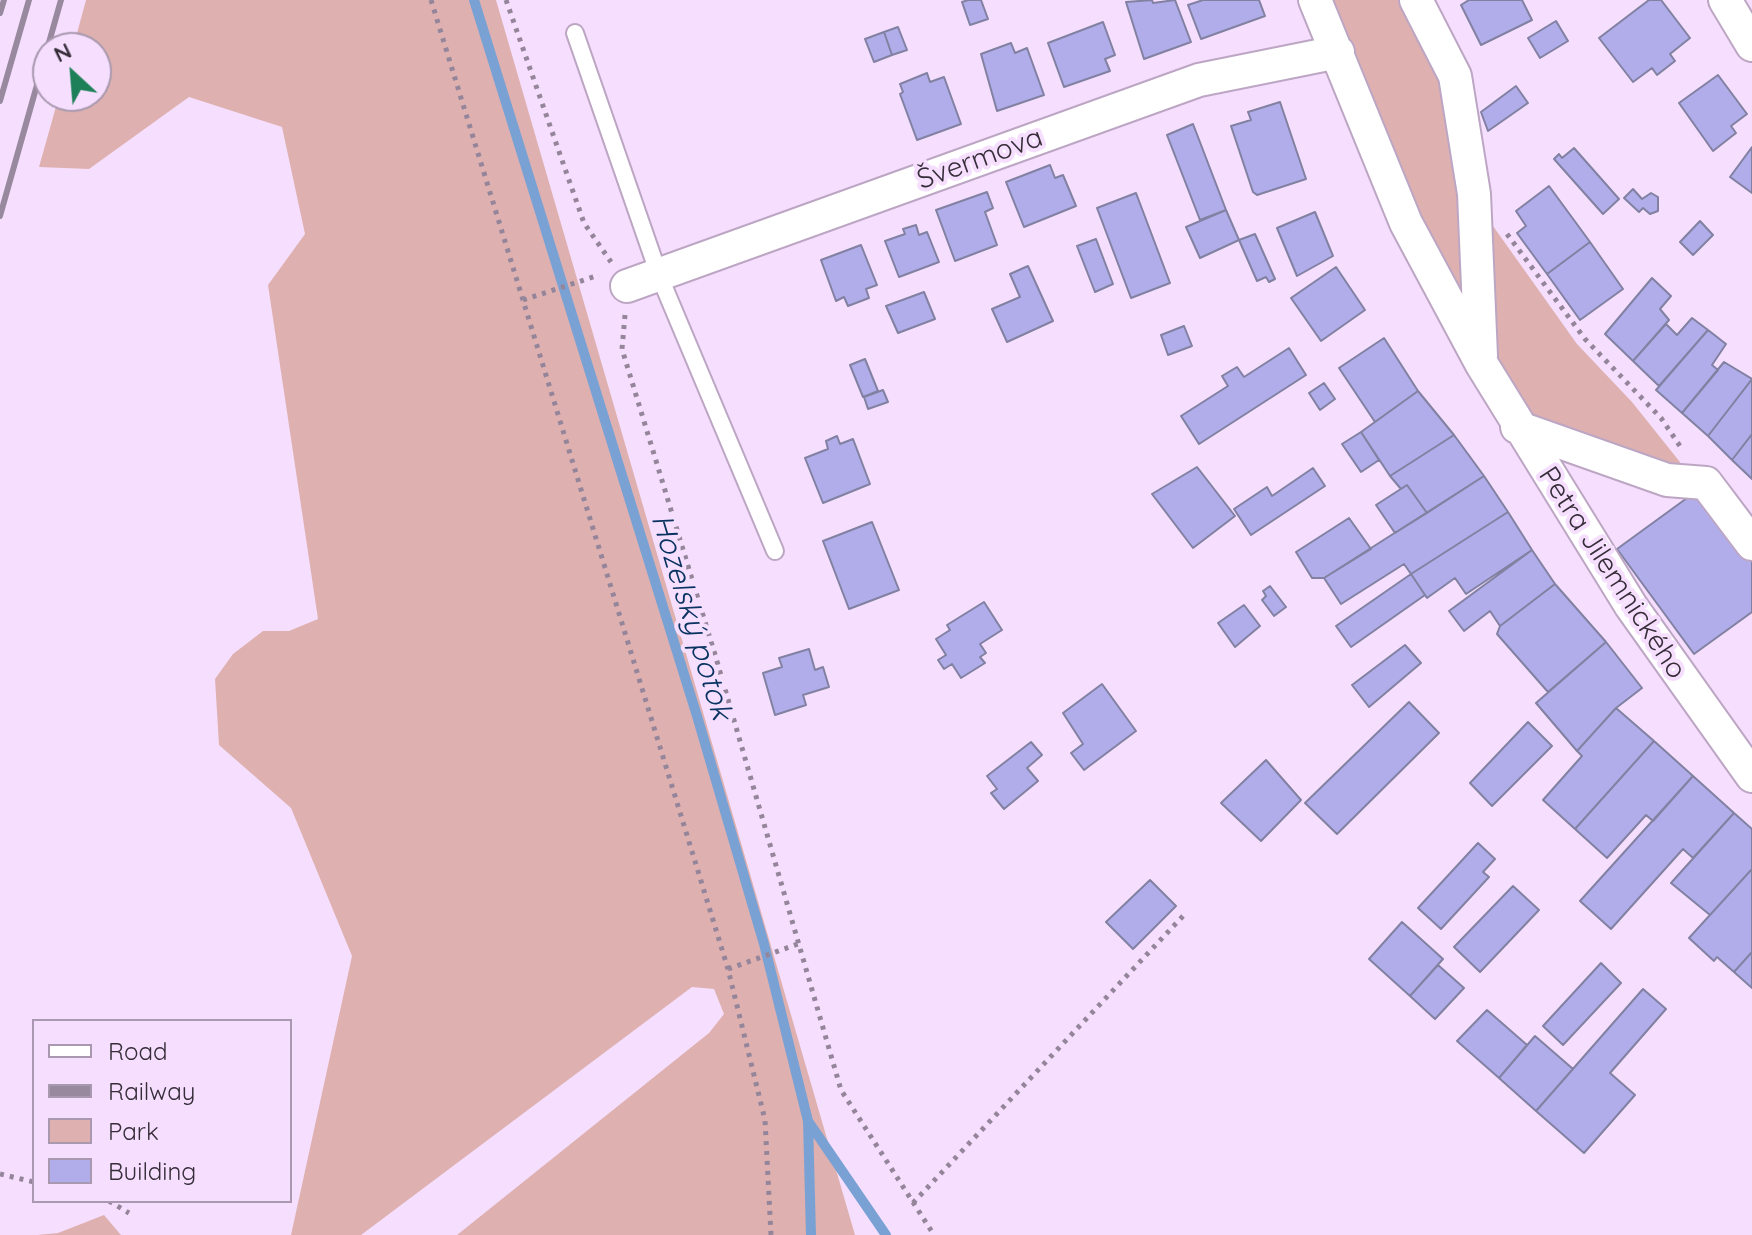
<!DOCTYPE html>
<meta charset="utf-8">
<style>
body{margin:0}
#map{position:relative;width:1752px;height:1235px;overflow:hidden;background:#f6dffe;font-family:Quicksand,sans-serif}
canvas{display:block}
.legend{position:absolute;left:32px;top:1019px;width:260px;height:184px;box-sizing:border-box;background:#f6dffe;border:2px solid #a998af;margin:0;padding:10px 14px;list-style:none;font-size:24px;color:#362d39}
.legend li{display:flex;align-items:center;gap:16px;height:40px}
.legend b{width:40px;border:2px solid #a998af}
.north{position:absolute;left:32px;top:32px;width:80px;height:80px;box-sizing:border-box;background:#f6dffe;border:2px solid #a998af;border-radius:50%;rotate:334deg;font-size:22px;font-weight:700;line-height:32px;text-align:center;color:#362d39}
.north::after{content:'';display:block;margin:auto;width:28px;height:36px;background:#1e8059;clip-path:polygon(50% 0,100% 100%,50% 72%,0 100%)}
</style>
<div id="map">
<canvas width="1752" height="1235"></canvas>
<ul class="legend">
<li><b style="height:10px;background:#fff"></b>Road</li>
<li><b style="height:10px;background:#99899f"></b>Railway</li>
<li><b style="height:22px;background:#deb1b0"></b>Park</li>
<li><b style="height:22px;background:#b0adea"></b>Building</li>
</ul>
<div class="north">N</div>
</div>
<script>
const ctx = document.querySelector('canvas').getContext('2d');
ctx.lineJoin = 'round';
function fill(path, color) { ctx.fillStyle = color; ctx.fill(path, 'evenodd'); }
function trace(path, color, width, dash) { ctx.strokeStyle = color; ctx.lineWidth = width; ctx.lineCap = dash ? 'butt' : 'round'; ctx.setLineDash(dash || []); ctx.stroke(path); }
function drawText(font, color, halo, rows, align = 'center') {
  ctx.font = font + ' Quicksand,sans-serif'; ctx.lineWidth = 8; ctx.setLineDash([]); ctx.textBaseline = 'middle'; ctx.strokeStyle = halo; ctx.fillStyle = color; for (const [text, x, y, turn = 0] of rows) {
    ctx.save(); ctx.translate(x, y); ctx.rotate((+turn || 0) * Math.PI / 180); ctx.textAlign = isNaN(turn) ? turn : align; if (halo) ctx.strokeText(text, 0, 0); ctx.fillText(text, 0, 0); ctx.restore();
  }
}
const green = new Path2D(`
 M 86,0 L 496,0 L 855,1235 L 457,1235 L 709,1033 L 724,1014 L 714,989 L 692,987 L 361,1235 L 291,1235 L 352,956 L 291,808 L 219,745 L 215,679 L 233,654 L 263,631 L 289,631 L 318,619 L 268,285 L 305,234 L 282,127 L 189,97 L 89,169 L 39,167 L 59,96 L 96,96 L 96,48 L 73,48 Z
 M 1332,0 L 1406,0 L 1445,81 L 1459,157 L 1465,292 L 1452,292 L 1419,221 Z
 M 1488,219 L 1577,344 L 1632,402 L 1680,462 L 1678,472 L 1523,411 L 1494,357 Z
 M 104,1215 L 121,1235 L 37,1235 L 58,1233 Z`);
const stream = new Path2D(`
 M 474,0 L 697,716 L 764,944 L 808,1121 L 886,1235
 M 808,1121 L 811,1235`);
const building = new Path2D(`
 M 968,0 L 981,0 L 988,19 L 970,25 L 962,2 Z
 M 1152,0 L 1153,3 L 1175,0 L 1191,42 L 1144,59 L 1126,2 Z
 M 1203,0 L 1259,0 L 1265,16 L 1201,39 L 1188,5 Z
 M 1469,0 L 1522,0 L 1532,20 L 1481,45 L 1461,5 Z
 M 1649,0 L 1661,0 L 1690,38 L 1670,54 L 1675,61 L 1657,75 L 1652,68 L 1633,82 L 1599,38 Z
 M 1556,21 L 1568,41 L 1540,58 L 1528,38 Z
 M 1103,22 L 1115,55 L 1105,59 L 1110,71 L 1064,87 L 1048,43 Z
 M 898,27 L 907,50 L 892,55 L 884,32 Z
 M 884,32 L 892,55 L 874,62 L 865,39 Z
 M 1011,43 L 1015,53 L 1027,48 L 1044,95 L 997,111 L 981,54 Z
 M 927,73 L 930,82 L 944,77 L 961,124 L 917,140 L 900,94 L 903,92 L 900,84 Z
 M 1718,75 L 1747,114 L 1731,126 L 1736,133 L 1713,151 L 1679,103 Z
 M 1516,86 L 1528,103 L 1488,131 L 1481,112 Z
 M 1280,102 L 1306,179 L 1257,195 L 1253,192 L 1231,126 L 1251,120 L 1248,112 Z
 M 1193,124 L 1226,210 L 1200,220 L 1167,135 Z
 M 1752,147 L 1752,193 L 1730,177 Z
 M 1574,148 L 1619,199 L 1603,214 L 1554,159 L 1559,154 L 1562,158 Z
 M 1050,165 L 1055,178 L 1063,175 L 1076,206 L 1024,227 L 1006,182 Z
 M 1549,186 L 1590,242 L 1547,274 L 1517,233 L 1526,226 L 1516,211 Z
 M 1633,189 L 1642,199 L 1651,193 L 1658,197 L 1658,211 L 1650,214 L 1643,208 L 1639,212 L 1624,198 Z
 M 987,192 L 993,208 L 985,212 L 997,245 L 955,261 L 936,210 Z
 M 1136,193 L 1170,283 L 1131,298 L 1097,208 Z
 M 1226,210 L 1239,240 L 1200,258 L 1186,227 Z
 M 1315,212 L 1333,256 L 1297,276 L 1277,228 Z
 M 1700,221 L 1713,235 L 1693,255 L 1680,242 Z
 M 916,225 L 919,235 L 927,232 L 939,262 L 899,277 L 885,241 L 905,234 L 903,229 Z
 M 1255,234 L 1275,279 L 1269,282 L 1266,277 L 1257,281 L 1239,240 Z
 M 1096,239 L 1113,284 L 1095,292 L 1077,246 Z
 M 1590,242 L 1623,289 L 1580,320 L 1547,274 Z
 M 861,245 L 877,285 L 866,289 L 869,298 L 848,306 L 844,297 L 836,301 L 821,260 Z
 M 1028,266 L 1053,321 L 1007,342 L 992,309 L 1020,297 L 1010,274 Z
 M 1336,267 L 1365,310 L 1321,341 L 1291,298 Z
 M 1652,278 L 1671,296 L 1660,309 L 1669,320 L 1633,361 L 1605,334 Z
 M 924,292 L 935,319 L 898,333 L 886,306 Z
 M 1692,318 L 1708,330 L 1659,386 L 1633,361 L 1666,324 L 1677,335 Z
 M 1184,326 L 1192,346 L 1168,355 L 1161,335 Z
 M 1708,330 L 1726,344 L 1712,365 L 1718,370 L 1682,413 L 1656,390 Z
 M 1384,338 L 1418,391 L 1375,422 L 1339,368 Z
 M 1289,348 L 1306,375 L 1199,444 L 1181,416 L 1228,386 L 1222,376 L 1237,367 L 1244,377 Z
 M 865,359 L 878,391 L 863,397 L 850,365 Z
 M 1724,362 L 1752,379 L 1708,436 L 1682,413 Z
 M 1752,379 L 1752,434 L 1732,460 L 1708,436 Z
 M 1324,383 L 1335,399 L 1320,410 L 1309,393 Z
 M 883,390 L 888,402 L 868,409 L 864,397 Z
 M 1418,391 L 1454,435 L 1390,476 L 1361,432 Z
 M 1361,432 L 1379,460 L 1361,472 L 1342,444 Z
 M 1752,434 L 1752,479 L 1732,460 Z
 M 1454,435 L 1484,476 L 1427,513 L 1407,485 L 1401,489 L 1390,476 Z
 M 837,436 L 840,444 L 853,439 L 870,484 L 823,503 L 805,458 L 828,449 L 826,441 Z
 M 1197,467 L 1235,516 L 1193,548 L 1152,494 Z
 M 1313,468 L 1325,486 L 1251,535 L 1234,509 L 1267,487 L 1272,496 Z
 M 1484,476 L 1508,512 L 1411,574 L 1404,564 L 1341,604 L 1324,578 Z
 M 1407,485 L 1427,513 L 1395,533 L 1376,505 Z
 M 1698,490 L 1752,562 L 1752,612 L 1694,654 L 1617,549 Z
 M 1508,512 L 1532,550 L 1466,594 L 1455,578 L 1427,598 L 1411,574 Z
 M 1349,518 L 1371,549 L 1324,578 L 1312,578 L 1296,552 Z
 M 872,522 L 899,590 L 849,609 L 823,541 Z
 M 1532,550 L 1555,584 L 1500,626 L 1490,611 L 1464,631 L 1449,611 Z
 M 1411,574 L 1425,595 L 1351,647 L 1336,626 Z
 M 1555,584 L 1606,642 L 1548,692 L 1497,634 L 1500,626 Z
 M 1270,586 L 1286,607 L 1274,616 L 1262,600 L 1266,596 L 1263,591 Z
 M 984,602 L 1002,630 L 980,644 L 986,653 L 980,657 L 985,663 L 961,678 L 952,664 L 944,669 L 938,660 L 946,655 L 936,639 L 950,630 L 947,625 Z
 M 1244,605 L 1260,626 L 1235,647 L 1218,623 Z
 M 1606,642 L 1642,688 L 1616,708 L 1577,751 L 1536,703 Z
 M 1405,645 L 1421,663 L 1369,707 L 1352,685 Z
 M 809,649 L 815,670 L 823,667 L 829,687 L 803,695 L 806,705 L 775,715 L 763,673 L 782,667 L 779,658 Z
 M 1102,684 L 1136,731 L 1084,770 L 1071,753 L 1083,744 L 1063,713 Z
 M 1409,702 L 1439,733 L 1337,834 L 1305,803 Z
 M 1616,708 L 1654,741 L 1575,829 L 1543,800 L 1582,756 L 1577,751 Z
 M 1528,722 L 1552,746 L 1492,806 L 1470,783 Z
 M 1654,741 L 1693,776 L 1653,821 L 1646,815 L 1607,858 L 1575,829 Z
 M 1031,742 L 1042,755 L 1027,768 L 1038,781 L 1004,809 L 991,793 L 997,789 L 987,776 Z
 M 1266,760 L 1301,800 L 1261,841 L 1221,803 Z
 M 1693,776 L 1734,813 L 1693,858 L 1683,849 L 1611,929 L 1580,901 Z
 M 1734,813 L 1752,829 L 1752,869 L 1710,915 L 1671,883 Z
 M 1478,843 L 1495,859 L 1483,872 L 1489,877 L 1441,929 L 1418,908 Z
 M 1752,869 L 1752,952 L 1734,972 L 1717,957 L 1714,961 L 1689,938 Z
 M 1150,880 L 1176,906 L 1133,949 L 1106,922 Z
 M 1513,886 L 1539,910 L 1480,972 L 1454,947 Z
 M 1402,922 L 1443,959 L 1410,996 L 1369,959 Z
 M 1752,952 L 1752,988 L 1734,972 Z
 M 1601,963 L 1621,983 L 1563,1045 L 1543,1026 Z
 M 1438,965 L 1464,988 L 1435,1019 L 1410,996 Z
 M 1643,989 L 1666,1009 L 1610,1073 L 1635,1095 L 1584,1153 L 1536,1111 Z
 M 1487,1010 L 1527,1045 L 1499,1078 L 1457,1041 Z
 M 1535,1036 L 1573,1069 L 1536,1111 L 1499,1078 Z`);
const path = new Path2D(`
 M 431,0 L 728,969 L 765,1120 L 771,1235
 M 506,0 L 584,223 L 611,262
 M 1507,234 L 1585,339 L 1661,418 L 1682,449
 M 523,300 L 599,275
 M 625,315 L 622,349 L 716,658 L 841,1090 L 934,1235
 M 728,969 L 798,944
 M 0,1174 L 34,1182
 M 109,1201 L 129,1213
 M 913,1203 L 1183,916`);
const lane = new Path2D(`
 M 575,33 L 659,275 L 775,551`);
const street = new Path2D(`
 M 1315,0 L 1406,223 L 1481,363 L 1631,606 L 1752,776
 M 1416,0 L 1455,76 L 1474,194 L 1481,356
 M 1725,0 L 1752,45
 M 627,286 L 1199,80 L 1338,52
 M 1517,427 L 1667,480 L 1706,483 L 1752,544`);
const rail = new Path2D(`
 M 0,13 L 4,0
 M 0,101 L 29,0
 M 0,216 L 61,0`);
const streetNames = [
 ["Švermova",980,159,-20],
 ["Petra Jilemnického",1612,573,57]
];
const waterNames = [
 ["Hozelský potok",691,617,73]
];
fill(green, '#deb1b0');
trace(stream, '#7aa1d4', 10);
fill(building, '#b0adea');
trace(building, '#8281a2', 2);
trace(lane, '#bca6c4', 20);
trace(street, '#bca6c4', 36);
trace(path, '#95859a', 5, [4, 6]);
trace(lane, '#fff', 16);
trace(street, '#fff', 32);
trace(rail, '#99899f', 6);
drawText('28px', '#362d39', '#f6dffe', streetNames);
drawText('italic 30px', '#0a3361', '#f6dffe', waterNames);
</script>
